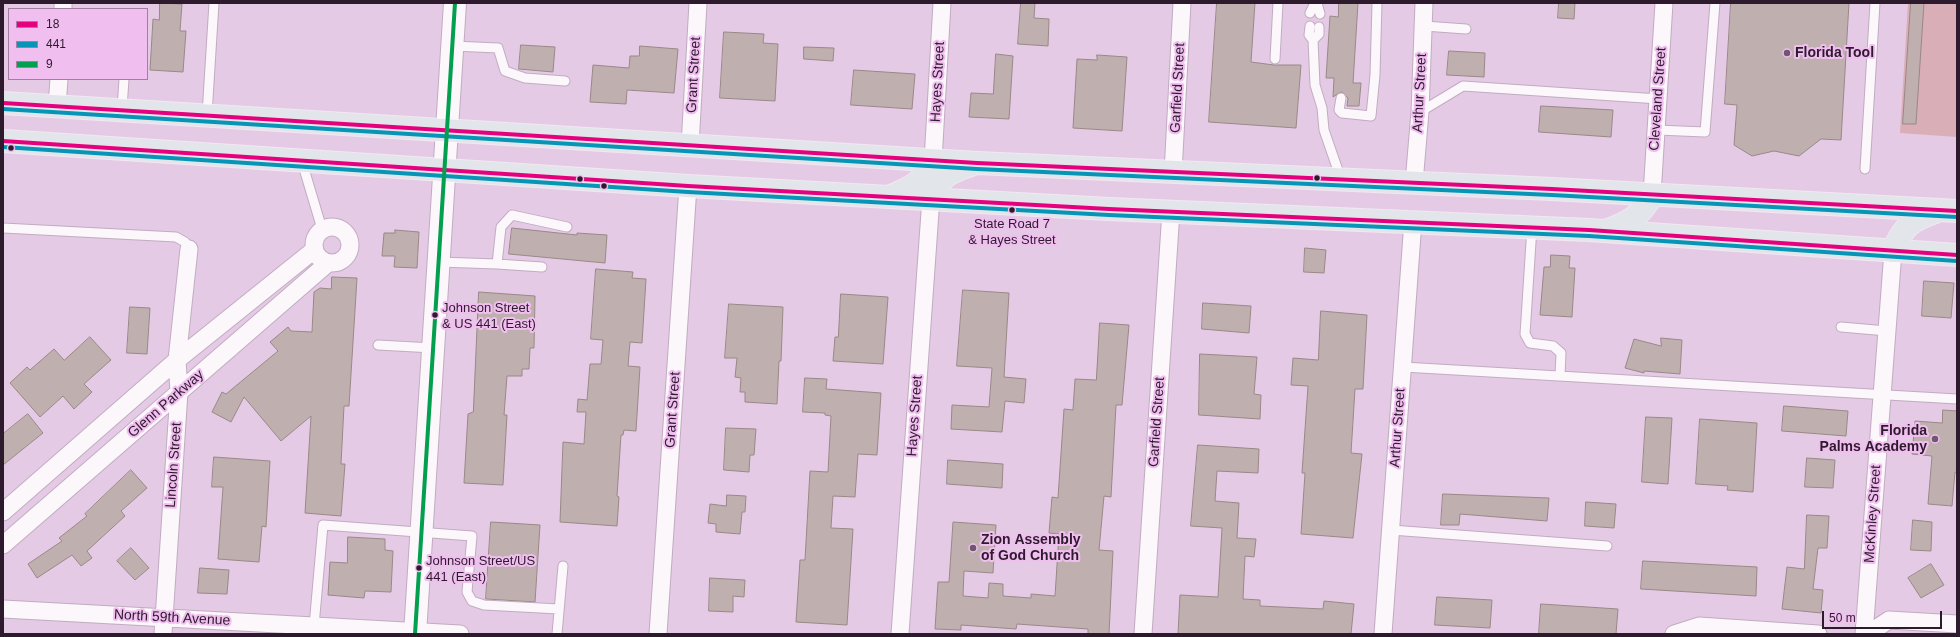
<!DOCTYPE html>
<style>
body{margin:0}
#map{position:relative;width:1960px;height:637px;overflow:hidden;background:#e5cae5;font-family:Arial,sans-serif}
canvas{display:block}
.frame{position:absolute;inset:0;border:4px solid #2d1b2d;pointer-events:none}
.legend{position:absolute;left:8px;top:8px;width:140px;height:72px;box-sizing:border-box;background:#f1bef0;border:1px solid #a37da2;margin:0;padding:5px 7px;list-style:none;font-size:12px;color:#2d1b2d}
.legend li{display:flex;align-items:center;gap:8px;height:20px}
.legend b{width:20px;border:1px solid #a37da2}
.scale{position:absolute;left:1822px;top:611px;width:120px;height:18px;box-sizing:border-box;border:2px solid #2d1b2d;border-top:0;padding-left:5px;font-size:12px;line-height:14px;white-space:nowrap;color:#2d1b2d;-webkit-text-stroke:3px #f1bef0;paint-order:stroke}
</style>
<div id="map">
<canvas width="1960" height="637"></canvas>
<div class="frame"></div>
<ul class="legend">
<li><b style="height:5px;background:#e5007d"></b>18</li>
<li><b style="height:5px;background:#0794b6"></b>441</li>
<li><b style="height:5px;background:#029f4f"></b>9</li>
</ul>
<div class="scale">50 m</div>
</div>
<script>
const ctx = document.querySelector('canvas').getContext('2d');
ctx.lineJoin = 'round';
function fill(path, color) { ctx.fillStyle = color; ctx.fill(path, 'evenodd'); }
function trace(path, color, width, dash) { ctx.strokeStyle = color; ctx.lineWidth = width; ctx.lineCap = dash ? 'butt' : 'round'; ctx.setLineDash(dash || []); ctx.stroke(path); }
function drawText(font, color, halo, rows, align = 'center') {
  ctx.font = font + ' Arial,sans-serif'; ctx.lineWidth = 4; ctx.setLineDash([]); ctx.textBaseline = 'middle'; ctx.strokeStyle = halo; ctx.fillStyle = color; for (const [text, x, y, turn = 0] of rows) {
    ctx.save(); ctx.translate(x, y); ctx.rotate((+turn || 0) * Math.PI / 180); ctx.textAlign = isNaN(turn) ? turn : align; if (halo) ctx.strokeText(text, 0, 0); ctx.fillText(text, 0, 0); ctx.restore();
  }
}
const green = new Path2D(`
 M 1908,3 L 1957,3 L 1957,137 L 1900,133 Z`);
const building = new Path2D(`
 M 160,3 L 182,4 L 180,31 L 186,31 L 183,72 L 150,70 L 153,19 L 159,20 Z
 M 1021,3 L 1035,3 L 1034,18 L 1049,19 L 1048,46 L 1018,44 Z
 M 1217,3 L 1255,3 L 1251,62 L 1274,65 L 1301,65 L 1296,128 L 1209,122 Z
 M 1339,3 L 1358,3 L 1353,83 L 1361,83 L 1359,106 L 1347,106 L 1348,98 L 1342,92 L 1339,93 L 1333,97 L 1334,78 L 1326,78 L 1330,16 L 1338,17 Z
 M 1559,3 L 1575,3 L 1574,19 L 1558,18 Z
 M 1731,3 L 1849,3 L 1841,140 L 1821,139 L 1799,156 L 1774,151 L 1752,156 L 1734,145 L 1737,105 L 1725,104 Z
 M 1911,3 L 1924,3 L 1916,124 L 1903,124 Z
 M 724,32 L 764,34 L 763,43 L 778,44 L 775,101 L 720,98 Z
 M 521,45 L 555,47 L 553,72 L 519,69 Z
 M 640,46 L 678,49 L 674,93 L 627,90 L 626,104 L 590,102 L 593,65 L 629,68 L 630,56 L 639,56 Z
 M 804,47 L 834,48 L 833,61 L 804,59 Z
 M 1449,51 L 1485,53 L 1484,77 L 1447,75 Z
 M 996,54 L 1013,56 L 1009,119 L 969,117 L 971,93 L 993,94 Z
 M 1097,55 L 1127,57 L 1122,131 L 1073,128 L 1077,59 L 1097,60 Z
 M 854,70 L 915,74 L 912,109 L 851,105 Z
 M 1541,106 L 1613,110 L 1611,137 L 1539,132 Z
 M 512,228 L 577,235 L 577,233 L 607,235 L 605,263 L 509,254 Z
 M 395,230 L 419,232 L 417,268 L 394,267 L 395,256 L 382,256 L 384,233 L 395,233 Z
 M 1305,248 L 1326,250 L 1324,273 L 1304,272 Z
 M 1551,255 L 1570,256 L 1569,268 L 1575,268 L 1572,317 L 1540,315 L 1544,267 L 1550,267 Z
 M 596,269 L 633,272 L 632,278 L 646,279 L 642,343 L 630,342 L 628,366 L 640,367 L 636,431 L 624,430 L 623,435 L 621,435 L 617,496 L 619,497 L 617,526 L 560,522 L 563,442 L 584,444 L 586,412 L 577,412 L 578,399 L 587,400 L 590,364 L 601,364 L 603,340 L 591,339 Z
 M 332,277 L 357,278 L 349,406 L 344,406 L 341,464 L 345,464 L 341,516 L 305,513 L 311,416 L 281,441 L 244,397 L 231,422 L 212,412 L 222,392 L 226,394 L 278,351 L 270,342 L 288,327 L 291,331 L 312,332 L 314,292 L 320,288 L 331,289 Z
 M 1924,281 L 1954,283 L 1951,318 L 1922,316 Z
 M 963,290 L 1009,293 L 1004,377 L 1026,379 L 1024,403 L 1005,401 L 1002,432 L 951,429 L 952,405 L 989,407 L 992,368 L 957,366 Z
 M 479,292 L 535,296 L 534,348 L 530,348 L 529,369 L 522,369 L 522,376 L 507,376 L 504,415 L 507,415 L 503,485 L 464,483 L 468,414 L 473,412 Z
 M 841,294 L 888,297 L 883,364 L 833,361 L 835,337 L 838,337 Z
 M 1203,303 L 1251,306 L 1249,333 L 1202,329 Z
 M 729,304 L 783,307 L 781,361 L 779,361 L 777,404 L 745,402 L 745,392 L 740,392 L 741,378 L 735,377 L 737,358 L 725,358 Z
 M 130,307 L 150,308 L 147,354 L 127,353 Z
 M 1321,311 L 1367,315 L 1363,389 L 1355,389 L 1351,453 L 1362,454 L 1353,538 L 1301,534 L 1305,473 L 1302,473 L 1308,386 L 1291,385 L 1293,358 L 1318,360 Z
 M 1100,323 L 1129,325 L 1122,405 L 1116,405 L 1111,497 L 1104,496 L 1099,550 L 1113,551 L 1109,634 L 1088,634 L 1088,629 L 1017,624 L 1016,629 L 961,625 L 961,630 L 935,629 L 938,582 L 949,582 L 953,522 L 996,525 L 993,573 L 964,571 L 963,596 L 988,598 L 989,583 L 1003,584 L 1003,596 L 1031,598 L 1031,594 L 1055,596 L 1059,534 L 1049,533 L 1052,497 L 1058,498 L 1064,409 L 1073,410 L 1075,379 L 1096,380 Z
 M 90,337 L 111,360 L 84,384 L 92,392 L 74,409 L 63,396 L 40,417 L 10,383 L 27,367 L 30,370 L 54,349 L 64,360 Z
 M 1661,338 L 1682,340 L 1680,374 L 1644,371 L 1644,373 L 1625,368 L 1634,339 L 1661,346 Z
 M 1200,354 L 1257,357 L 1254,394 L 1261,395 L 1260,419 L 1199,415 Z
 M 805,378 L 827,379 L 826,389 L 881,393 L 877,455 L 858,454 L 855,497 L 833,496 L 831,528 L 853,529 L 847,625 L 796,622 L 800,560 L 805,560 L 810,471 L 828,472 L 831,416 L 825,415 L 825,413 L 803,412 Z
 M 1784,406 L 1848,411 L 1846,436 L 1782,431 Z
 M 1943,410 L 1957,411 L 1957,473 L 1955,472 L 1952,506 L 1928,504 L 1932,456 L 1912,454 L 1915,421 L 1942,423 Z
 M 28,414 L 43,433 L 3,465 L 3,434 Z
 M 1646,417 L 1672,418 L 1668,484 L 1642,482 Z
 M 1700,419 L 1757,423 L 1753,492 L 1727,490 L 1728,486 L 1696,484 Z
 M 726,428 L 756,429 L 754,455 L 750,455 L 749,472 L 724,470 Z
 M 1198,445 L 1259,449 L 1258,473 L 1217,471 L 1215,501 L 1239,503 L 1237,538 L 1256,539 L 1254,557 L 1245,556 L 1243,599 L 1260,600 L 1260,606 L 1323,609 L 1324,601 L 1354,604 L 1351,634 L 1178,634 L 1180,595 L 1218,597 L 1222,528 L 1191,526 Z
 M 214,457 L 270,461 L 266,527 L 262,526 L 259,562 L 218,559 L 223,487 L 212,487 Z
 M 1807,458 L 1835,460 L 1833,488 L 1805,487 Z
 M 948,460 L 1003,464 L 1002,488 L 947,484 Z
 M 131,470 L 147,488 L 121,511 L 125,516 L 87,551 L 92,558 L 81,566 L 72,555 L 37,578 L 28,564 L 62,541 L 59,538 L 87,516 L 85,514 Z
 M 1443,494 L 1549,498 L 1547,521 L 1460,514 L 1459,525 L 1441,525 Z
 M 727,495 L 746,496 L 745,512 L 742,512 L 740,534 L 716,532 L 716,524 L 708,523 L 710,504 L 726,506 Z
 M 1586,502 L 1616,504 L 1614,528 L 1585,526 Z
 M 1807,515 L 1829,516 L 1827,548 L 1818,548 L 1813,589 L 1823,590 L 1821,613 L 1782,609 L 1787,567 L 1804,569 Z
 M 1913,520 L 1932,522 L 1931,551 L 1911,550 Z
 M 491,522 L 540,525 L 535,602 L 486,599 Z
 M 348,537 L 385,539 L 385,550 L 393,551 L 391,592 L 365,591 L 364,598 L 328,595 L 330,562 L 347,563 Z
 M 131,548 L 149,568 L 135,580 L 117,561 Z
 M 1643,561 L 1757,567 L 1756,596 L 1641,589 Z
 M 1931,564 L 1944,585 L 1921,598 L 1908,578 Z
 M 200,568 L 229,570 L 227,594 L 198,593 Z
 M 710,578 L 745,580 L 744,597 L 733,596 L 733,612 L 709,611 Z
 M 1437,597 L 1492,600 L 1490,628 L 1435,625 Z
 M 1541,604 L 1618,609 L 1616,634 L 1539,634 Z`);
const lane = new Path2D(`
 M 1317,3 L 1320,14
 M 1310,13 L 1315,3
 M 1310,26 L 1309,35 L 1313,40
 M 1424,26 L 1466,29
 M 1319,27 L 1319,34 L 1313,40 L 1315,85 L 1322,108 L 1324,130 L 1341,179
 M 453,46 L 498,48 L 505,71 L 525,78 L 565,81
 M 1275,59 L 1278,3
 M 1341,98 L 1339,110 L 1342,113 L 1371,116 L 1375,75 L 1377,3
 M 122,109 L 124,79
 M 1420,112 L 1463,86 L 1659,99
 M 207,115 L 214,3
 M 1657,130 L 1705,132 L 1715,3
 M 302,162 L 322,229
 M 1865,169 L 1875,3
 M 1532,227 L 1525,334 L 1530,343 L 1553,346 L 1561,353 L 1560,376
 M 3,228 L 176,237 L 185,242 L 189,249
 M 439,262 L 497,264 L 501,227 L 512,215 L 567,227
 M 497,264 L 542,267
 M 1841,327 L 1887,331
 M 378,345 L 433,348
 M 1403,367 L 1957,399
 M 1391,530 L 1607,546
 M 314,626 L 323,525 L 472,536 L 467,592 L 472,601 L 484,605 L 559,609
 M 557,634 L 563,566`);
const street = new Path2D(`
 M 63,9 L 63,3
 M 57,106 L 59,79
 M 690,146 L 698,3
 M 933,161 L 942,3
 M 1173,173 L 1182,3
 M 1414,183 L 1420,112 L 1424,3
 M 1652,195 L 1664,3
 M314 245a18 18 0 1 1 36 0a18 18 0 1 1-36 0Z
 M 3,512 L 177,360 L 314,250
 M 3,545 L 328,263
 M 3,609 L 460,634
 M 163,634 L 179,392 L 177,360 L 189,249
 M 658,634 L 688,186
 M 900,634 L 931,198
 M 1143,634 L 1171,211
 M 1383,634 L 1413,221
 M 1674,634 L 1699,626 L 1818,634
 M 1864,634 L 1893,251
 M 1868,634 L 1889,620 L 1957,624`);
const secondary = new Path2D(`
 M 415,634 L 455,3`);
const primary = new Path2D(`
 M 3,103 L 977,163 L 1552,189 L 1957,211
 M 3,141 L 688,186 L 1109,209 L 1589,230 L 1957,255
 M 891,196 C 912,187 923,182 933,161
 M 931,198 C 940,177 949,172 971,165
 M 1608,230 C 1628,223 1642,215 1652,195
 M 1893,251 C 1903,227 1911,220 1935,212`);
const bus1 = new Path2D(`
 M 3,103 L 977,163 L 1552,189 L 1957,211
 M 3,141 L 688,186 L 1109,209 L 1589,230 L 1957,255`);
const bus2 = new Path2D(`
 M 3,109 L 977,169 L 1552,195 L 1957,217
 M 3,147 L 688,192 L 1109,215 L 1589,236 L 1957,261`);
const bus3 = new Path2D(`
 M 415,634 L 455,3`);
const markers = [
 [1787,53,4,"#6d586d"],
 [11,148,3.5,"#2d1b2d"],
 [1317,178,3.5,"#2d1b2d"],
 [580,179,3.5,"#2d1b2d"],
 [604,186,3.5,"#2d1b2d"],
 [1012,210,3.5,"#2d1b2d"],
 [435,315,3.5,"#2d1b2d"],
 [1935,439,4,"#6d586d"],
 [973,548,4,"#6d586d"],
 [419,568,3.5,"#2d1b2d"]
];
const busNames = [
 ["State Road 7",1012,224,"center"],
 ["& Hayes Street",1012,240,"center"],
 ["Johnson Street",442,308],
 ["& US 441 (East)",442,324],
 ["Johnson Street/US",426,561],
 ["441 (East)",426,577]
];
const poiNames = [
 ["Florida Tool",1795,53],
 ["Florida",1927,431,"right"],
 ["Palms Academy",1927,447,"right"],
 ["Zion Assembly",981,540],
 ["of God Church",981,556]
];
const streetNames = [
 ["Grant Street",694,75,-87],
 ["Hayes Street",938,82,-87],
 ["Garfield Street",1178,88,-87],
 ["Arthur Street",1420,93,-87],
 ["Cleveland Street",1658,99,-86],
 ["Glenn Parkway",166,404,-41],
 ["Grant Street",673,410,-86],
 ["Hayes Street",915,416,-86],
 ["Garfield Street",1157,422,-86],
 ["Arthur Street",1398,428,-86],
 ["Lincoln Street",174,465,-86],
 ["McKinley Street",1873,514,-86],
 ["North 59th Avenue",172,618,3]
];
fill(green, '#d9aeb7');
fill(building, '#c0afaf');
trace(building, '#988', 1);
trace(lane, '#c1acc1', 11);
trace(street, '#c1acc1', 19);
trace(secondary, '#c1acc1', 24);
trace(primary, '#f3e7f3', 24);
trace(lane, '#fbf7fb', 9);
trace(street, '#fbf7fb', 17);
trace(secondary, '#fbf7fb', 22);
trace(primary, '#e2e5ea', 22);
trace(bus1, '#e5007d', 4);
trace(bus2, '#0794b6', 4);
trace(bus3, '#029f4f', 4);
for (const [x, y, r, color] of markers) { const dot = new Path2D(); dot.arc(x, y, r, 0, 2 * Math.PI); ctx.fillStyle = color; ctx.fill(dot); trace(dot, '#f1bef0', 1.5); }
drawText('13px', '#2d1b2d', '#f1bef0', busNames, 'left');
drawText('bold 14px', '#2d1b2d', '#f1bef0', poiNames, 'left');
drawText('14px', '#2d1b2d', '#f1bef0', streetNames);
</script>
